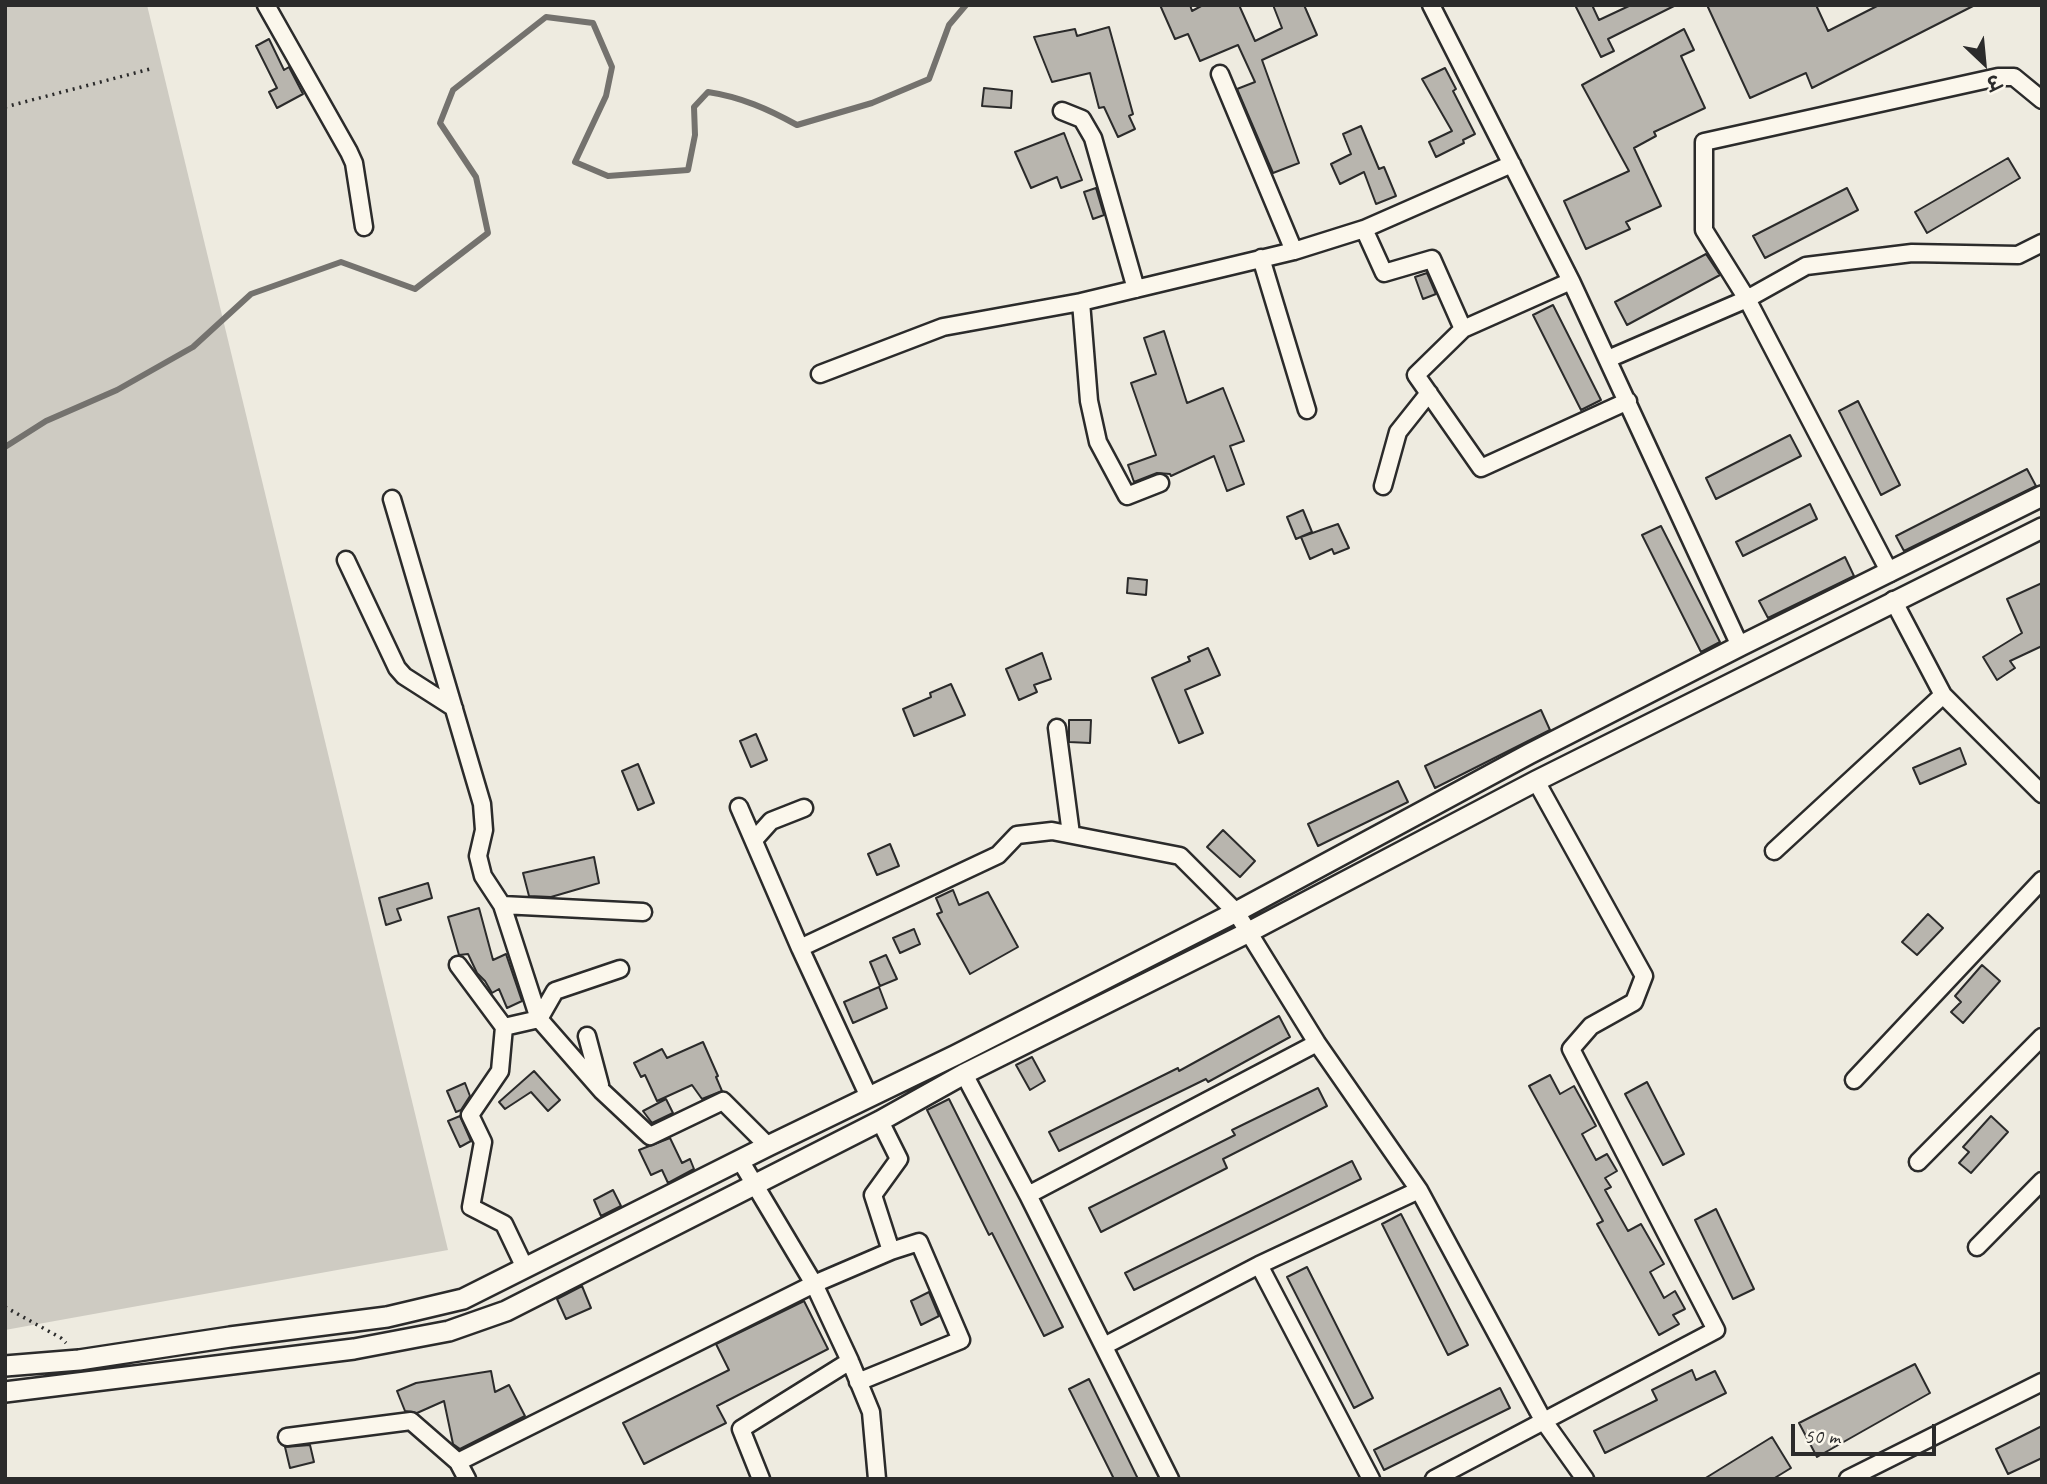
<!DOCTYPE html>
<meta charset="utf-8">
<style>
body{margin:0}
#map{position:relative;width:2047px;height:1484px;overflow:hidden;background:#eeebe0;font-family:Caveat,"Playpen Sans Deva",sans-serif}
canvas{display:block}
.frame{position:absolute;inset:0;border:7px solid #2b2b2b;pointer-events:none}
.north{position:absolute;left:1949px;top:28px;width:70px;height:70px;-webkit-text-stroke:5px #fbf7ec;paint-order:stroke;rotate:154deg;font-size:19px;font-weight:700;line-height:28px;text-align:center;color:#2b2b2b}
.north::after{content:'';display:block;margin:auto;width:24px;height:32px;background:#2b2b2b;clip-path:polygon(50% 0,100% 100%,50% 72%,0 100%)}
.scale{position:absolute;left:1791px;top:1424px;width:145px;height:32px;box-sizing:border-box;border:4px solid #2b2b2b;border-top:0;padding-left:9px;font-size:21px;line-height:24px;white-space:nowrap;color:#2b2b2b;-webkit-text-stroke:5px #fbf7ec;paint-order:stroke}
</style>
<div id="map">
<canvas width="2047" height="1484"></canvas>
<div class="frame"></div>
<div class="north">उ</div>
<div class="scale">50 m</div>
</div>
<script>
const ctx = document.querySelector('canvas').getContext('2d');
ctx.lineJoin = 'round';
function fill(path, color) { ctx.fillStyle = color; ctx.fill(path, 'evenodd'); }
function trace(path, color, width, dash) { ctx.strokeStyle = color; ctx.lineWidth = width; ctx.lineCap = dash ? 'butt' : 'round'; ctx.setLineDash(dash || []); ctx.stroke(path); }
const green = new Path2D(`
 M 5,5 L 147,5 L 448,1250 L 5,1330 Z`);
const stream = new Path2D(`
 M 5,447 L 46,421 L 117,390 L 193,347 L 251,294 L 341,262 L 415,289 L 488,233 L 476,177 L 440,123 L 453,90 L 546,17 L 593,23 L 612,67 L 606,96 L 575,162 L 608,176 L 688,170 L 695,135 L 694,107 L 708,92 C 741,97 768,109 797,125 L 872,103 L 929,79 L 949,25 L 966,5`);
const building = new Path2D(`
 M 1160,5 L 1190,5 L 1192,11 L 1203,5 L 1239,5 L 1255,41 L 1282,28 L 1273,5 L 1304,5 L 1317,35 L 1262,60 L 1299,163 L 1273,173 L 1237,89 L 1255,82 L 1238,45 L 1200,61 L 1188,34 L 1175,39 Z
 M 1575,5 L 1592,5 L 1599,20 L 1631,5 L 1676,5 L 1608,39 L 1614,51 L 1601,57 Z
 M 1707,5 L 1816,5 L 1828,31 L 1879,5 L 1975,5 L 1812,88 L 1806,73 L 1750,98 Z
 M 1109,27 L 1133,114 L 1129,116 L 1135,129 L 1118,137 L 1104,107 L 1099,108 L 1090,73 L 1052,82 L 1034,37 L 1075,29 L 1077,36 Z
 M 1684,29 L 1694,50 L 1681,56 L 1705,108 L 1654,132 L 1656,136 L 1634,148 L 1661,206 L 1626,222 L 1630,229 L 1586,249 L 1564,201 L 1629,171 L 1582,85 Z
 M 269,39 L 284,70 L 289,67 L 303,94 L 277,108 L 269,92 L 277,88 L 256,46 Z
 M 1445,68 L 1456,89 L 1453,91 L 1475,134 L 1463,140 L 1464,143 L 1436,157 L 1429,142 L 1452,131 L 1422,79 Z
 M 984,88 L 1012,91 L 1011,108 L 982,106 Z
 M 1361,126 L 1379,169 L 1384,167 L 1396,196 L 1376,204 L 1364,172 L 1340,184 L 1331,164 L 1351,154 L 1343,134 Z
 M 1064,133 L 1082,180 L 1061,188 L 1057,177 L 1031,188 L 1015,152 Z
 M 2008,158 L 2020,178 L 1927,233 L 1915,212 Z
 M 1096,188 L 1104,215 L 1093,219 L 1084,192 Z
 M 1847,188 L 1858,210 L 1765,258 L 1753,236 Z
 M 1706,254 L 1720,275 L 1627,325 L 1615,302 Z
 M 1427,273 L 1436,294 L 1423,299 L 1415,277 Z
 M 1553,305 L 1601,400 L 1581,410 L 1533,315 Z
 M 1164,331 L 1187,403 L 1223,388 L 1244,441 L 1230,446 L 1244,484 L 1227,491 L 1214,456 L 1171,476 L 1170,474 L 1157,473 L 1134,482 L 1128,465 L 1156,455 L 1131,383 L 1156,374 L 1144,338 Z
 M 1858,401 L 1900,485 L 1881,495 L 1839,411 Z
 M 1790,435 L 1801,456 L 1716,499 L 1706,478 Z
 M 2027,469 L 2036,486 L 1904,551 L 1896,536 Z
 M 1810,504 L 1817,519 L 1743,556 L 1736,542 Z
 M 1303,510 L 1312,532 L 1296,539 L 1287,517 Z
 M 1338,524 L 1349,548 L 1334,554 L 1332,549 L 1310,559 L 1301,537 Z
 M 1661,526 L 1720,642 L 1701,652 L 1642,535 Z
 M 1845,557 L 1854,576 L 1768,618 L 1759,601 Z
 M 1128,578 L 1147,580 L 1146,595 L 1127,593 Z
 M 2042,583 L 2042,646 L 2010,661 L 2015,668 L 1997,680 L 1983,657 L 2022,633 L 2007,599 Z
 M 1208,648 L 1220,675 L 1185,690 L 1203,733 L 1179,743 L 1152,678 L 1190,661 L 1188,657 Z
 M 1042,653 L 1051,679 L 1034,685 L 1037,692 L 1019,700 L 1006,669 Z
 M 951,684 L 965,715 L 914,736 L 903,709 L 931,697 L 930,693 Z
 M 1541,710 L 1550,730 L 1435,788 L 1425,766 Z
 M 1069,720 L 1091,720 L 1090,743 L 1069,742 Z
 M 756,734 L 767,760 L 751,767 L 740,741 Z
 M 1960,748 L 1966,764 L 1920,784 L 1913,768 Z
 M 638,764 L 654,803 L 638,810 L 622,771 Z
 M 1398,781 L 1408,802 L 1318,846 L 1308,824 Z
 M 1223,830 L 1255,861 L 1240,877 L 1207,847 Z
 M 890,844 L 899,866 L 877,875 L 868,854 Z
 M 594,857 L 599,883 L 551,897 L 529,896 L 523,873 Z
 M 428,883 L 432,898 L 397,909 L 401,920 L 386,925 L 379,898 Z
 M 953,890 L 959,905 L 988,892 L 1018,947 L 970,974 L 937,914 L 942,912 L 936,898 Z
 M 479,908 L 493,960 L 506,954 L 522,1001 L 507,1008 L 499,989 L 492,993 L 485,981 L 477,973 L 468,954 L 459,955 L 448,917 Z
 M 1928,914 L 1943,928 L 1917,955 L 1902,942 Z
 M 914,929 L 920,944 L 900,953 L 893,938 Z
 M 886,955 L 897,979 L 880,986 L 870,962 Z
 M 1982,965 L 2000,981 L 1963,1023 L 1951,1012 L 1961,1002 L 1955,996 Z
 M 879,987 L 887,1008 L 853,1023 L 844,1002 Z
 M 1279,1016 L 1290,1037 L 1208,1082 L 1206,1079 L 1059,1151 L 1049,1132 L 1178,1068 L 1179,1071 Z
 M 703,1042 L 718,1076 L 716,1077 L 722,1091 L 702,1099 L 692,1085 L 657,1101 L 645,1075 L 641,1077 L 634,1063 L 662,1049 L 667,1058 Z
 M 1032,1057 L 1045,1081 L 1030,1090 L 1016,1065 Z
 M 534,1071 L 560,1100 L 548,1111 L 531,1092 L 505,1109 L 499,1102 Z
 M 1550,1075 L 1560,1094 L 1574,1086 L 1596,1126 L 1582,1134 L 1596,1160 L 1607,1154 L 1617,1171 L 1605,1178 L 1611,1187 L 1605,1190 L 1628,1231 L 1641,1224 L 1664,1264 L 1650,1272 L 1664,1298 L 1675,1291 L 1685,1309 L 1673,1315 L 1679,1324 L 1659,1335 L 1597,1224 L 1603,1221 L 1529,1086 Z
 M 1647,1082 L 1684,1154 L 1663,1165 L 1625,1094 Z
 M 465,1083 L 470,1096 L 461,1110 L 456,1112 L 447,1091 Z
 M 1318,1088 L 1327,1106 L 1223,1159 L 1227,1168 L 1101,1232 L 1089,1208 L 1235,1135 L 1232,1130 Z
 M 666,1099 L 673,1113 L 652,1123 L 643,1111 Z
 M 949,1099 L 1063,1327 L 1044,1336 L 992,1233 L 989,1235 L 927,1110 Z
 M 460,1116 L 471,1141 L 460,1147 L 448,1121 Z
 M 1991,1116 L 2008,1132 L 1971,1173 L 1959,1163 L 1969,1152 L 1963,1147 Z
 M 670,1138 L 682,1163 L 690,1159 L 694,1169 L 668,1183 L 662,1170 L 651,1175 L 639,1150 Z
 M 1352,1161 L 1361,1179 L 1134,1290 L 1125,1273 Z
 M 613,1190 L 621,1206 L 601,1216 L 594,1200 Z
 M 1716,1209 L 1754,1289 L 1733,1299 L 1695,1220 Z
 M 1401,1214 L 1468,1345 L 1448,1355 L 1382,1224 Z
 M 1307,1267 L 1373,1398 L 1354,1408 L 1287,1277 Z
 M 582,1286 L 591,1308 L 566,1319 L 557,1299 Z
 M 929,1292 L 939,1316 L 921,1325 L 911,1301 Z
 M 804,1301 L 828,1349 L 717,1406 L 726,1423 L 644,1464 L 623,1423 L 729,1370 L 716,1344 Z
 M 1915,1364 L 1930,1393 L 1817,1457 L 1799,1423 Z
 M 1692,1370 L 1696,1380 L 1715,1371 L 1726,1393 L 1605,1453 L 1594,1431 L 1657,1400 L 1652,1390 Z
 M 491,1371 L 495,1392 L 509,1385 L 525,1416 L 460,1449 L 453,1444 L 444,1401 L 417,1413 L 405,1411 L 397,1391 L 416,1383 Z
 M 1089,1379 L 1138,1479 L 1114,1479 L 1069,1389 Z
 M 1500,1388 L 1510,1408 L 1384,1470 L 1374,1450 Z
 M 2042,1426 L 2042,1458 L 2008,1474 L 1996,1449 Z
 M 1772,1437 L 1791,1468 L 1773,1479 L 1704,1479 Z
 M 310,1445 L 314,1462 L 290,1468 L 285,1447 Z`);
const path = new Path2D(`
 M 5,107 L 154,68
 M 5,1307 L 61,1338 L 66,1343`);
const minor = new Path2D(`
 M 266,5 L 349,152 L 354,163 L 364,227
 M 1431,5 L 1571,281 L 1740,646
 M 1220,74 L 1294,251
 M 1062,111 L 1082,119 L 1093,138 L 1136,289
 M 1364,229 L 1384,273 L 1432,259 L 1463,329
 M 1261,258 L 1307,410
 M 1571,281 L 1463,329 L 1416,375 L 1481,468 L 1628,401
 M 1608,359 L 1747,299 L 1806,266 L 1912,253 L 2018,255 L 2042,243
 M 820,374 L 943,327 L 1081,302
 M 1160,483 L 1127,496 L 1098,442 L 1089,401 L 1081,302 L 1294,251 L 1364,229 L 1512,164
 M 1383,486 L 1398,432 L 1429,393
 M 392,499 L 482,804 L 484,830 L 478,856 L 483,876 L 502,905 L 539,1019 L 602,1091 L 650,1136 L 723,1101 L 768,1146
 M 346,560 L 397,668 L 404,676 L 454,708
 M 1890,573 L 1747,299 L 1704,230 L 1704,142 L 1998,77 L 2014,77 L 2042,100
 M 1893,600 L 1943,695 L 2042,794
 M 1057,728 L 1071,834
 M 739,807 L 800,948 L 869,1097
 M 754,840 L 771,821 L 804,808
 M 1774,851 L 1943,695
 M 502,905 L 643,912
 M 800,948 L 998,855 L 1017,835 L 1052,831 L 1180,856 L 1236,912 L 1317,1043 L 1419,1190 L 1543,1420 L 1585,1479
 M 458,965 L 504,1027 L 500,1071 L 470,1115 L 483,1142 L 471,1207 L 504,1224 L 525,1268
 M 504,1027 L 539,1019 L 555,991 L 620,969
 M 587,1036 L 600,1085
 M 964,1074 L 1028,1195 L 1170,1479
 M 1854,1080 L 2042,880
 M 880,1121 L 899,1159 L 873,1195 L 891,1251
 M 740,1160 L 814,1284 L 850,1361 L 871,1412 L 877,1479
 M 1918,1162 L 2042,1037
 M 1028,1195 L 1317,1043
 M 1977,1247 L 2042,1181
 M 1259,1265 L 1371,1479
 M 1104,1346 L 1259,1265 L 1419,1190
 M 287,1437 L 411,1421 L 458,1462 L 467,1479
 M 458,1462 L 814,1284 L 891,1251 L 919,1242 L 961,1340 L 858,1382
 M 761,1479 L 741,1429 L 850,1361
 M 1434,1479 L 1716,1330 L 1571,1049 L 1591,1026 L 1634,1002 L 1644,976 L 1536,781
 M 1848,1479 L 2042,1382`);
const tertiary = new Path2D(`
 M 5,1366 L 79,1360 L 230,1337 L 387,1317 L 463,1299 L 768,1146 L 956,1055 L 1236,912 L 1529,754 L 1740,646 L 2042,496
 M 5,1392 L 354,1349 L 449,1331 L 506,1311 L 880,1121 L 964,1074 L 1249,932 L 1536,781 L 2042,528`);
fill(green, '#cecbc2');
trace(stream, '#74726e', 6);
fill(building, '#b8b5ae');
trace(building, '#2b2b2b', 2);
trace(minor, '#2b2b2b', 21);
trace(tertiary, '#2b2b2b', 24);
trace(path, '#2b2b2b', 3.5, [2, 5]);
trace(minor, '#fbf7ec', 16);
trace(tertiary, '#fbf7ec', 19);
</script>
